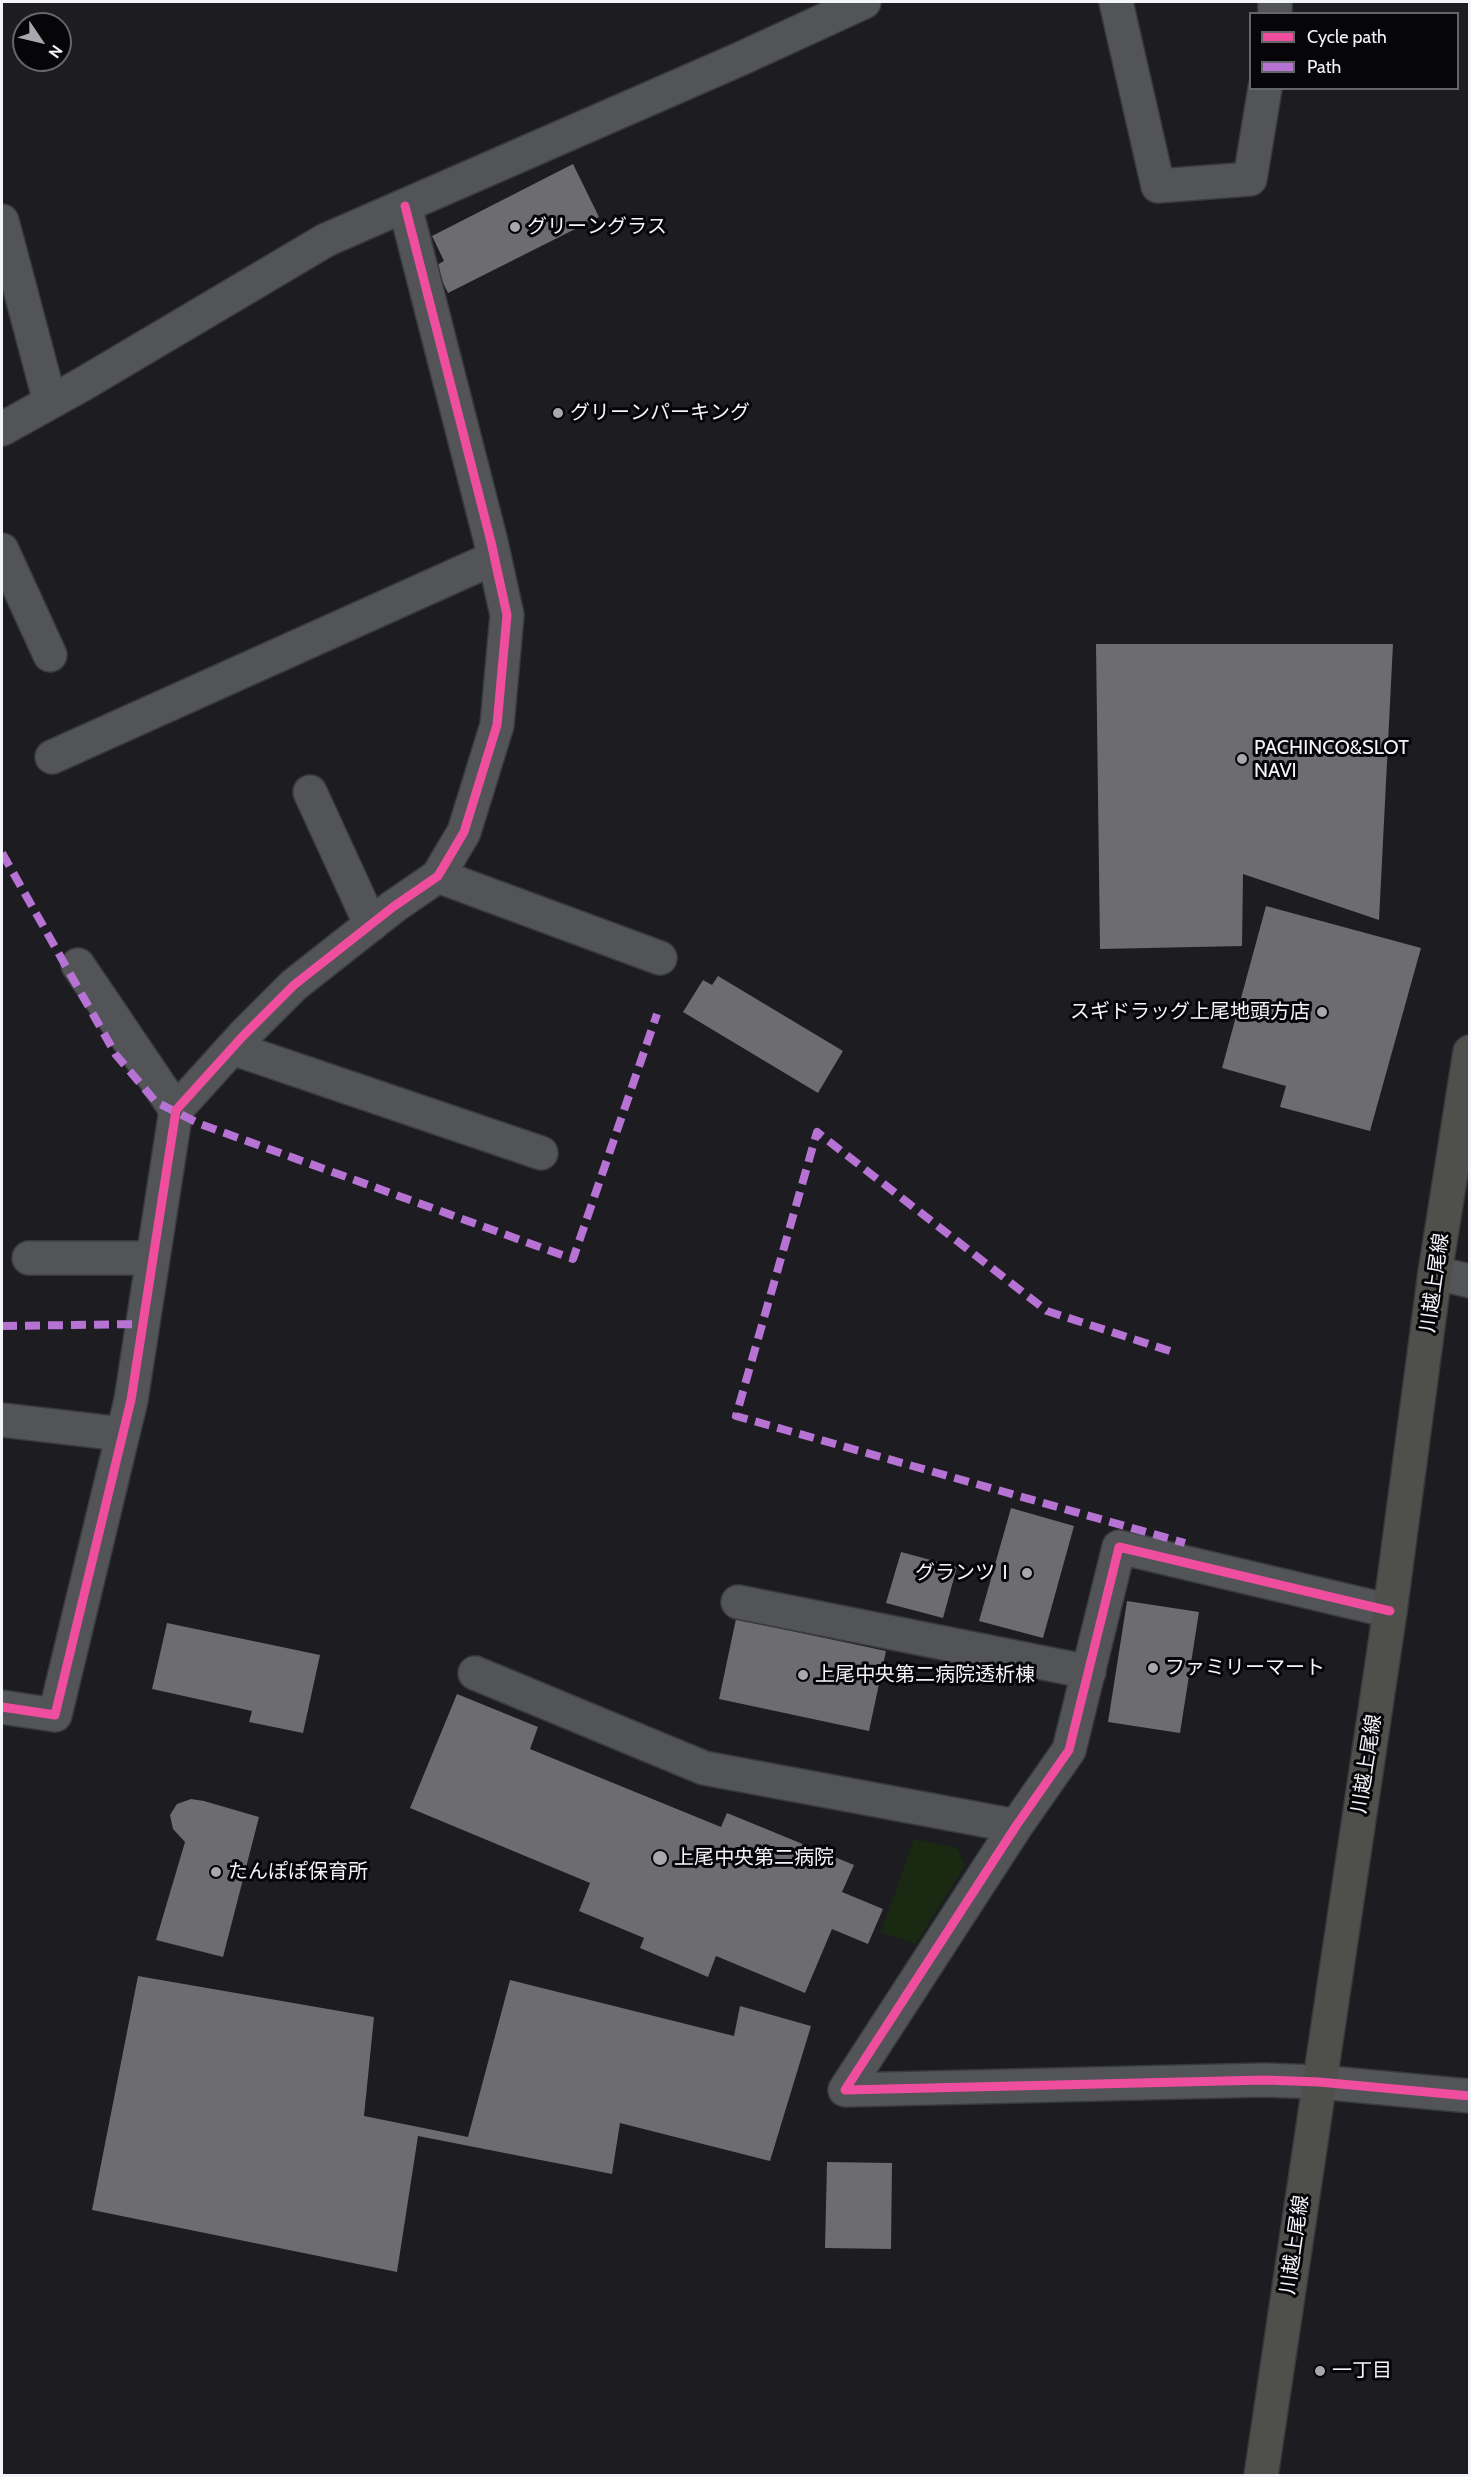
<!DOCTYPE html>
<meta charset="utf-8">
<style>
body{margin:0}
#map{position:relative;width:1471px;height:2477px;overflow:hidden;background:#1c1c21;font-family:Cabin,sans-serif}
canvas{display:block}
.frame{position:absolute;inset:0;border:3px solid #f4f5fa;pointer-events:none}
.legend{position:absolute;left:1249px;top:12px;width:210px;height:78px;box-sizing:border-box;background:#060609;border:2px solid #656669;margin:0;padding:8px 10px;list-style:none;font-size:18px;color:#f4f5fa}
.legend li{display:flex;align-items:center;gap:12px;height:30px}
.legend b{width:30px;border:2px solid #656669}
.north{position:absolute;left:12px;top:12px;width:60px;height:60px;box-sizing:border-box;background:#060609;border:2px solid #656669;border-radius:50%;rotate:125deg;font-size:16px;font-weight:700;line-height:24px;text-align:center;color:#f4f5fa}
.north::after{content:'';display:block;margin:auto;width:21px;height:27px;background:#a8a9ae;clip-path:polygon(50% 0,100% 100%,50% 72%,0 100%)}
</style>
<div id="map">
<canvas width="1471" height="2477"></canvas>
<div class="frame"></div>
<ul class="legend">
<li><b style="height:8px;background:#ef4d9e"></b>Cycle path</li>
<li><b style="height:8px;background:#b673d3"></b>Path</li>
</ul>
<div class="north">N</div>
</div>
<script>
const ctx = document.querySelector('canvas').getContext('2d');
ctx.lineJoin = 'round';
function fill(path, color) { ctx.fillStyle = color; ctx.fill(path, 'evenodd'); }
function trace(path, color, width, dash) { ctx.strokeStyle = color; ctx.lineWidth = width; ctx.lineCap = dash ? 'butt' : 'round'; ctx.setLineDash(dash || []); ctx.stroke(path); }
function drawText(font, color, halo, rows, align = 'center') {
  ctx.font = font + ' Cabin,"Noto Sans JP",sans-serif'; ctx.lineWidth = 6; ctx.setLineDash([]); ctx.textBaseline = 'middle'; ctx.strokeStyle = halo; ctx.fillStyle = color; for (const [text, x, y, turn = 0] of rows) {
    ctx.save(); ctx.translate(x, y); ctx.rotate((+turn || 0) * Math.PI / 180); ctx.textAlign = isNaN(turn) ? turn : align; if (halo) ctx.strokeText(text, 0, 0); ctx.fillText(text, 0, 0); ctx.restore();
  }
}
const green = new Path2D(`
 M 914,1839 L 957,1848 L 965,1865 L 916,1944 L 881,1932 Z`);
const building = new Path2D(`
 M 573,164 L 599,217 L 448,293 L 435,266 L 444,261 L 432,236 Z
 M 1096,644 L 1393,644 L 1379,920 L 1243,874 L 1242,946 L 1100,949 Z
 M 1266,906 L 1421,948 L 1370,1131 L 1280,1107 L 1286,1086 L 1222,1068 Z
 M 718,976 L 843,1051 L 818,1093 L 683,1012 L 703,980 L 712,985 Z
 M 1011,1508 L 1074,1526 L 1043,1638 L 979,1621 Z
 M 901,1552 L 957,1567 L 943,1618 L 886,1603 Z
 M 1127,1601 L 1199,1612 L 1180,1733 L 1108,1722 Z
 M 736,1619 L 886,1651 L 869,1731 L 719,1699 Z
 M 167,1623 L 320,1655 L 303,1733 L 249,1722 L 252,1711 L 152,1689 Z
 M 457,1694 L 538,1727 L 530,1749 L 721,1827 L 727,1813 L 854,1865 L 842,1892 L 883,1909 L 868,1944 L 832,1929 L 805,1993 L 716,1956 L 708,1977 L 640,1948 L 644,1938 L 579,1911 L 590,1883 L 410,1808 Z
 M 191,1799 L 204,1801 L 259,1817 L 223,1957 L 156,1940 L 185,1842 L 173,1829 L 170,1815 L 177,1804 Z
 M 138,1976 L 374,2017 L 364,2116 L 468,2137 L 510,1980 L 734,2036 L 740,2006 L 811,2026 L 770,2161 L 620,2123 L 612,2174 L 418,2136 L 397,2272 L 92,2210 Z
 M 827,2162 L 892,2163 L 891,2249 L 825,2248 Z`);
const minor = new Path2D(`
 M 1116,2 L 1158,186 L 1250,179 L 1265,88
 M 1275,14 L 1275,2
 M 2,221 L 50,402
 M 2,429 L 83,384 L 326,240 L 740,59 L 864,2
 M 2,550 L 50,655
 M 52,757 L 494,558
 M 310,792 L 371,925
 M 438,876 L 660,958
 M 78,965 L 176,1110
 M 232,1048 L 541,1153
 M 29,1258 L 152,1258
 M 1435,1273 L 1470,1281
 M 2,1420 L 122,1434
 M 738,1602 L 1089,1672
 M 1390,1611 L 1119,1547 L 1069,1750 L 1016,1826 L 845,2090 L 1265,2080 L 1319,2082 L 1470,2096
 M 475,1673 L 704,1768 L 1016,1826
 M 2,1707 L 55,1715 L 131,1400 L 176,1110 L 243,1036 L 294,985 L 393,907 L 438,876 L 464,832 L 497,725 L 507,615 L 491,542 L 405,206`);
const primary = new Path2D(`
 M 1261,2476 L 1390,1611 L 1435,1273 L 1470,1052`);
const quiet = new Path2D(`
 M 2,853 L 116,1055 L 156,1102 L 200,1124 L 573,1259 L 657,1014
 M 2,1326 L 142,1324
 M 1170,1351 L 1047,1311 L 817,1132 L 736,1416 L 1185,1543`);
const cycleway = new Path2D(`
 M 1390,1611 L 1119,1547 L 1069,1750 L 1016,1826 L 845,2090 L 1265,2080 L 1319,2082 L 1470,2096
 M 2,1707 L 55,1715 L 131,1400 L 176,1110 L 243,1036 L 294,985 L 393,907 L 438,876 L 464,832 L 497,725 L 507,615 L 491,542 L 405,206`);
const markers = [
 [515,227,6,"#a8a9ae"],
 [558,413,6,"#a8a9ae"],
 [1242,759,6,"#a8a9ae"],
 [1322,1012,6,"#a8a9ae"],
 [1027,1573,6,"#a8a9ae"],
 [1153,1668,6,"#a8a9ae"],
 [803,1675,6,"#a8a9ae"],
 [660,1858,8,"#a8a9ae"],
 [216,1872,6,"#a8a9ae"],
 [1320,2371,6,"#a8a9ae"]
];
const poiNames = [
 ["グリーングラス",527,227],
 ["グリーンパーキング",570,413],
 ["PACHINCO&SLOT",1254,748],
 ["NAVI",1254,771],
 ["スギドラッグ上尾地頭方店",1310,1012,"right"],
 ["グランツⅠ",1015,1573,"right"],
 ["ファミリーマート",1165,1668],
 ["上尾中央第二病院透析棟",815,1675],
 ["上尾中央第二病院",674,1858],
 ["たんぽぽ保育所",228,1872],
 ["一丁目",1332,2371]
];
const streetNames = [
 ["川越上尾線",1435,1283,-82],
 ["川越上尾線",1367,1764,-81],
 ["川越上尾線",1295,2245,-82]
];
fill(green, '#1a2912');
fill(building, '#6d6c6f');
trace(minor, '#393a3d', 36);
trace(primary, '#393a3d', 36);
trace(minor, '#525457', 33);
trace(primary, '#4f504b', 33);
trace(quiet, '#b673d3', 8, [15, 8]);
trace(cycleway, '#ef4d9e', 9);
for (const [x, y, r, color] of markers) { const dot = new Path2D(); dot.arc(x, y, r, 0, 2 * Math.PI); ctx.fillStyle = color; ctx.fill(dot); trace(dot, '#060609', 2); }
drawText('20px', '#f4f5fa', '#060609', poiNames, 'left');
drawText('20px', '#f4f5fa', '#060609', streetNames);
</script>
